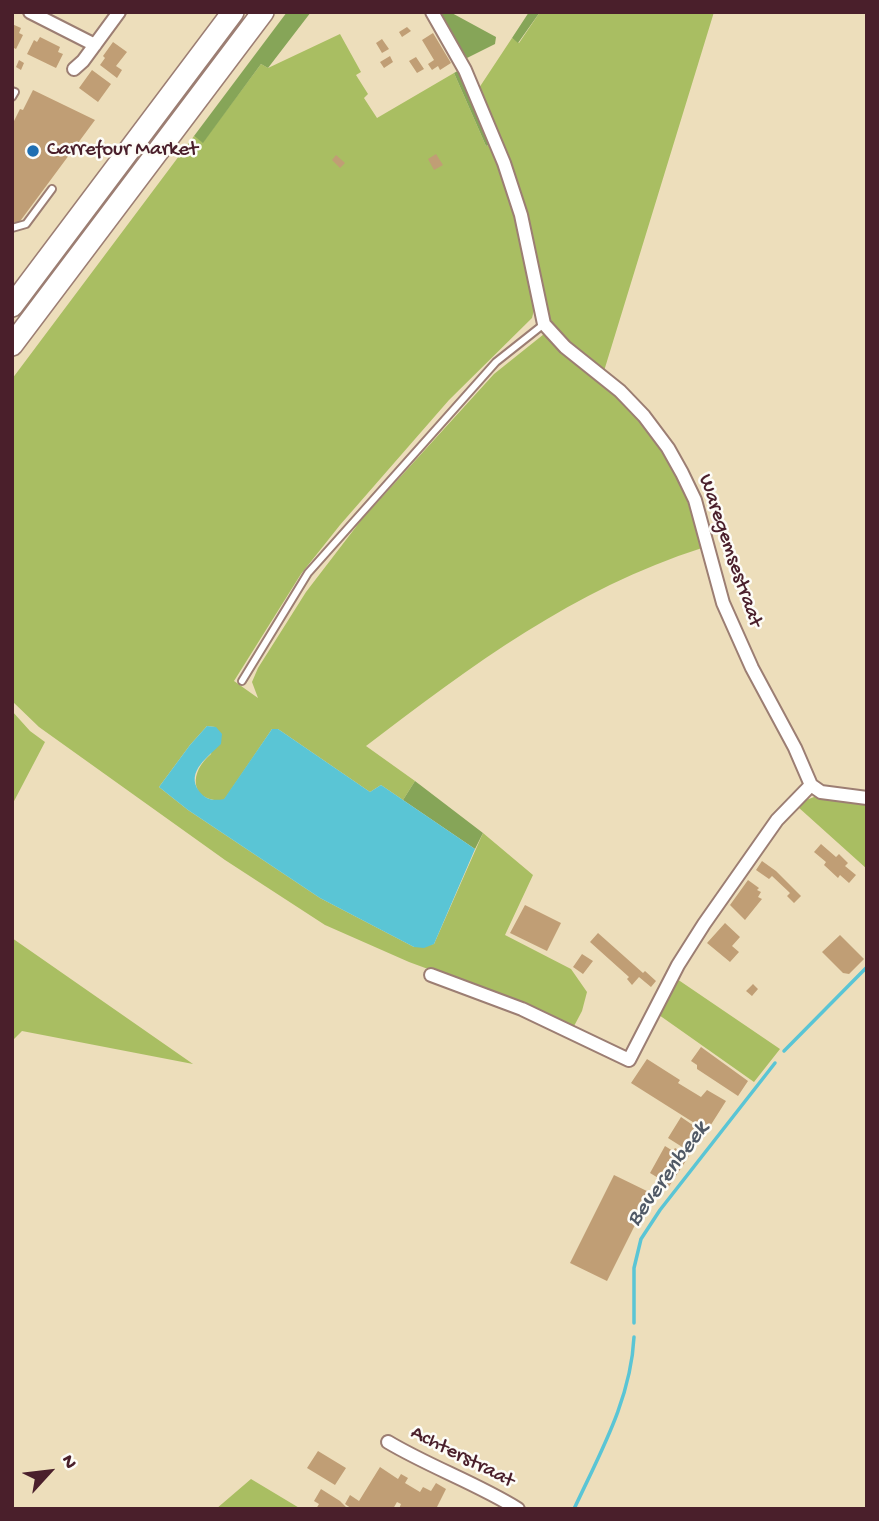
<!DOCTYPE html>
<style>
body{margin:0}
#map{position:relative;width:879px;height:1521px;overflow:hidden;background:#eddebb;font-family:"Gochi Hand",sans-serif}
canvas{display:block}
.frame{position:absolute;inset:0;border:14px solid #4a1f2b;pointer-events:none}
.north{position:absolute;left:14px;top:1437px;width:70px;height:70px;-webkit-text-stroke:5px #fdfcf7;paint-order:stroke;rotate:63deg;font-size:19px;font-weight:700;line-height:28px;text-align:center;color:#4a1f2b}
.north::after{content:'';display:block;margin:auto;width:24px;height:32px;background:#4a1f2b;clip-path:polygon(50% 0,100% 100%,50% 72%,0 100%)}
</style>
<div id="map">
<canvas width="879" height="1521"></canvas>
<div class="frame"></div>
<div class="north">N</div>
</div>
<script>
const ctx = document.querySelector('canvas').getContext('2d');
ctx.lineJoin = 'round';
function fill(path, color) { ctx.fillStyle = color; ctx.fill(path, 'evenodd'); }
function trace(path, color, width, dash) { ctx.strokeStyle = color; ctx.lineWidth = width; ctx.lineCap = dash ? 'butt' : 'round'; ctx.setLineDash(dash || []); ctx.stroke(path); }
function drawText(font, color, halo, rows, align = 'center') {
  ctx.font = font + ' "Gochi Hand",sans-serif'; ctx.lineWidth = 5; ctx.setLineDash([]); ctx.textBaseline = 'middle'; ctx.strokeStyle = halo; ctx.fillStyle = color; for (const [text, x, y, turn = 0] of rows) {
    ctx.save(); ctx.translate(x, y); ctx.rotate((+turn || 0) * Math.PI / 180); ctx.textAlign = isNaN(turn) ? turn : align; if (halo) ctx.strokeText(text, 0, 0); ctx.fillText(text, 0, 0); ctx.restore();
  }
}
const green = new Path2D(`
 M 540,12 L 714,12 L 604,371 C 582,356 561,340 549,317 L 479,88 L 512,38 L 519,43 Z
 M 340,34 L 361,72 L 356,75 L 368,94 L 364,98 L 377,118 L 454,73 L 486,146 L 493,143 L 515,203 L 533,289 L 534,310 L 532,318 L 449,400 L 340,525 L 301,574 L 234,681 L 258,698 L 252,682 L 258,668 L 306,592 L 362,519 L 494,374 L 544,334 C 568,357 598,375 622,399 C 665,443 687,489 702,548 C 574,589 472,665 366,746 L 415,781 L 403,800 L 381,785 L 370,792 L 278,729 L 272,729 L 224,800 C 190,803 188,773 211,754 L 215,727 L 207,726 L 190,745 L 159,787 L 188,810 L 320,898 L 414,947 L 434,944 L 483,833 L 533,875 L 505,935 L 571,969 L 587,992 L 582,1011 L 573,1028 L 496,994 L 409,962 L 325,925 L 225,860 L 39,727 L 12,701 L 12,379 L 194,136 L 203,142 L 261,64 L 268,68 Z
 M 12,711 L 30,731 L 45,742 L 12,805 Z
 M 814,797 L 867,801 L 867,869 L 798,807 L 798,803 Z
 M 12,938 L 193,1064 L 22,1031 L 12,1041 Z
 M 677,979 L 780,1049 L 754,1082 L 659,1015 Z
 M 251,1479 L 301,1509 L 216,1509 Z`);
const forest = new Path2D(`
 M 287,12 L 311,12 L 268,68 L 261,64 L 203,143 L 194,136 Z
 M 439,12 L 450,12 L 496,37 L 495,44 L 465,59 Z
 M 529,12 L 540,12 L 518,43 L 512,38 Z
 M 461,69 L 493,143 L 486,146 L 454,73 Z
 M 415,781 L 483,833 L 475,849 L 403,800 Z`);
const water = new Path2D(`
 M 207,726 L 216,727 L 222,734 L 221,744 C 209,756 185,772 199,791 C 206,800 213,801 224,799 L 272,729 L 278,729 L 370,792 L 381,785 L 475,849 L 434,944 L 424,948 L 414,947 L 320,898 L 188,810 L 159,787 L 190,745 Z`);
const stream = new Path2D(`
 M 784,1051 L 867,967
 M 634,1323 L 634,1268 L 641,1239 L 660,1210 L 775,1063
 M 574,1509 C 600,1453 631,1399 634,1337`);
const building = new Path2D(`
 M 12,24 L 21,28 L 19,33 L 23,35 L 16,49 L 12,47 Z
 M 407,27 L 411,31 L 402,37 L 399,32 Z
 M 433,33 L 451,63 L 440,70 L 438,66 L 432,70 L 428,64 L 434,60 L 422,40 Z
 M 40,37 L 60,47 L 58,52 L 63,54 L 56,68 L 27,54 L 34,40 L 37,42 Z
 M 382,39 L 389,49 L 382,53 L 376,43 Z
 M 113,42 L 127,52 L 116,66 L 122,70 L 117,78 L 100,65 L 105,58 L 103,56 Z
 M 390,56 L 393,62 L 384,68 L 380,62 Z
 M 416,57 L 424,69 L 417,73 L 409,61 Z
 M 19,60 L 24,63 L 21,70 L 16,67 Z
 M 92,70 L 111,84 L 98,102 L 79,88 Z
 M 33,90 L 95,120 L 18,224 L 12,221 L 12,125 L 20,109 L 23,110 Z
 M 436,154 L 443,165 L 434,170 L 428,159 Z
 M 336,155 L 345,163 L 340,168 L 332,160 Z
 M 821,844 L 836,857 L 839,854 L 848,863 L 845,866 L 856,875 L 849,883 L 840,875 L 838,878 L 824,865 L 826,862 L 814,852 Z
 M 762,861 L 776,871 L 801,896 L 794,903 L 787,896 L 790,893 L 772,876 L 769,879 L 756,870 Z
 M 748,880 L 759,888 L 757,890 L 761,892 L 758,897 L 762,899 L 745,920 L 730,905 Z
 M 525,905 L 561,923 L 547,951 L 510,933 Z
 M 725,923 L 740,937 L 732,946 L 739,952 L 730,962 L 707,943 Z
 M 598,933 L 643,973 L 645,971 L 656,981 L 651,987 L 639,977 L 632,985 L 627,979 L 629,977 L 590,942 Z
 M 840,935 L 864,959 L 849,974 L 843,973 L 822,952 Z
 M 582,954 L 593,961 L 583,974 L 573,967 Z
 M 753,984 L 758,989 L 752,996 L 746,991 Z
 M 701,1047 L 748,1081 L 738,1096 L 697,1069 L 697,1065 L 691,1061 Z
 M 647,1059 L 680,1080 L 678,1083 L 701,1097 L 707,1090 L 726,1101 L 707,1131 L 631,1083 Z
 M 681,1117 L 700,1130 L 687,1150 L 668,1138 Z
 M 665,1146 L 673,1151 L 675,1148 L 689,1156 L 668,1188 L 658,1182 L 660,1179 L 650,1173 Z
 M 614,1175 L 651,1193 L 607,1281 L 570,1263 Z
 M 318,1451 L 346,1468 L 335,1485 L 307,1468 Z
 M 380,1467 L 398,1479 L 401,1474 L 408,1478 L 405,1483 L 420,1492 L 423,1487 L 431,1491 L 436,1483 L 446,1489 L 436,1509 L 399,1509 L 401,1504 L 397,1502 L 393,1509 L 352,1509 L 345,1504 L 350,1495 L 359,1501 Z
 M 321,1489 L 340,1501 L 346,1507 L 344,1509 L 316,1509 L 319,1504 L 314,1501 Z`);
const lane = new Path2D(`
 M 12,91 L 15,92 L 12,97
 M 12,228 L 26,224 L 52,189
 M 242,681 L 308,573 L 496,362 L 544,324`);
const street = new Path2D(`
 M 30,12 L 95,45
 M 432,12 L 465,70 L 504,163 L 521,215 L 544,324 L 565,347 L 620,391 L 644,416 L 668,448 L 682,473 L 695,500 L 723,603 L 752,668 L 795,748 L 811,785 L 821,792 L 867,798
 M 74,69 L 83,61 L 119,12
 M 431,975 L 522,1009 L 629,1060 L 678,965 L 704,924 L 777,820 L 811,785
 M 388,1442 C 430,1467 476,1483 518,1509`);
const primary = new Path2D(`
 M 12,306 L 233,12
 M 12,345 L 263,12`);
const markers = [
 [33,151,7,"#1f6fb2"]
];
const poiNames = [
 ["Carrefour Market",47,151]
];
const streetNames = [
 ["Waregemsestraat",729,551,71],
 ["Achterstraat",462,1458,27]
];
const waterNames = [
 ["Beverenbeek",669,1175,-54]
];
fill(green, '#a9be62');
fill(forest, '#86a558');
fill(water, '#5ac5d5');
trace(stream, '#5ac5d5', 3.5);
fill(building, '#c09e75');
trace(lane, '#9c7e73', 10);
trace(street, '#9c7e73', 16);
trace(primary, '#9c7e73', 24);
trace(lane, '#fff', 6);
trace(street, '#fff', 12);
trace(primary, '#fff', 21);
for (const [x, y, r, color] of markers) { const dot = new Path2D(); dot.arc(x, y, r, 0, 2 * Math.PI); ctx.fillStyle = color; ctx.fill(dot); trace(dot, '#fdfcf7', 2.5); }
drawText('21px', '#4a1f2b', '#fdfcf7', poiNames, 'left');
drawText('21px', '#4a1f2b', '#fdfcf7', streetNames);
drawText('italic 23px', '#505966', '#fdfcf7', waterNames);
</script>
